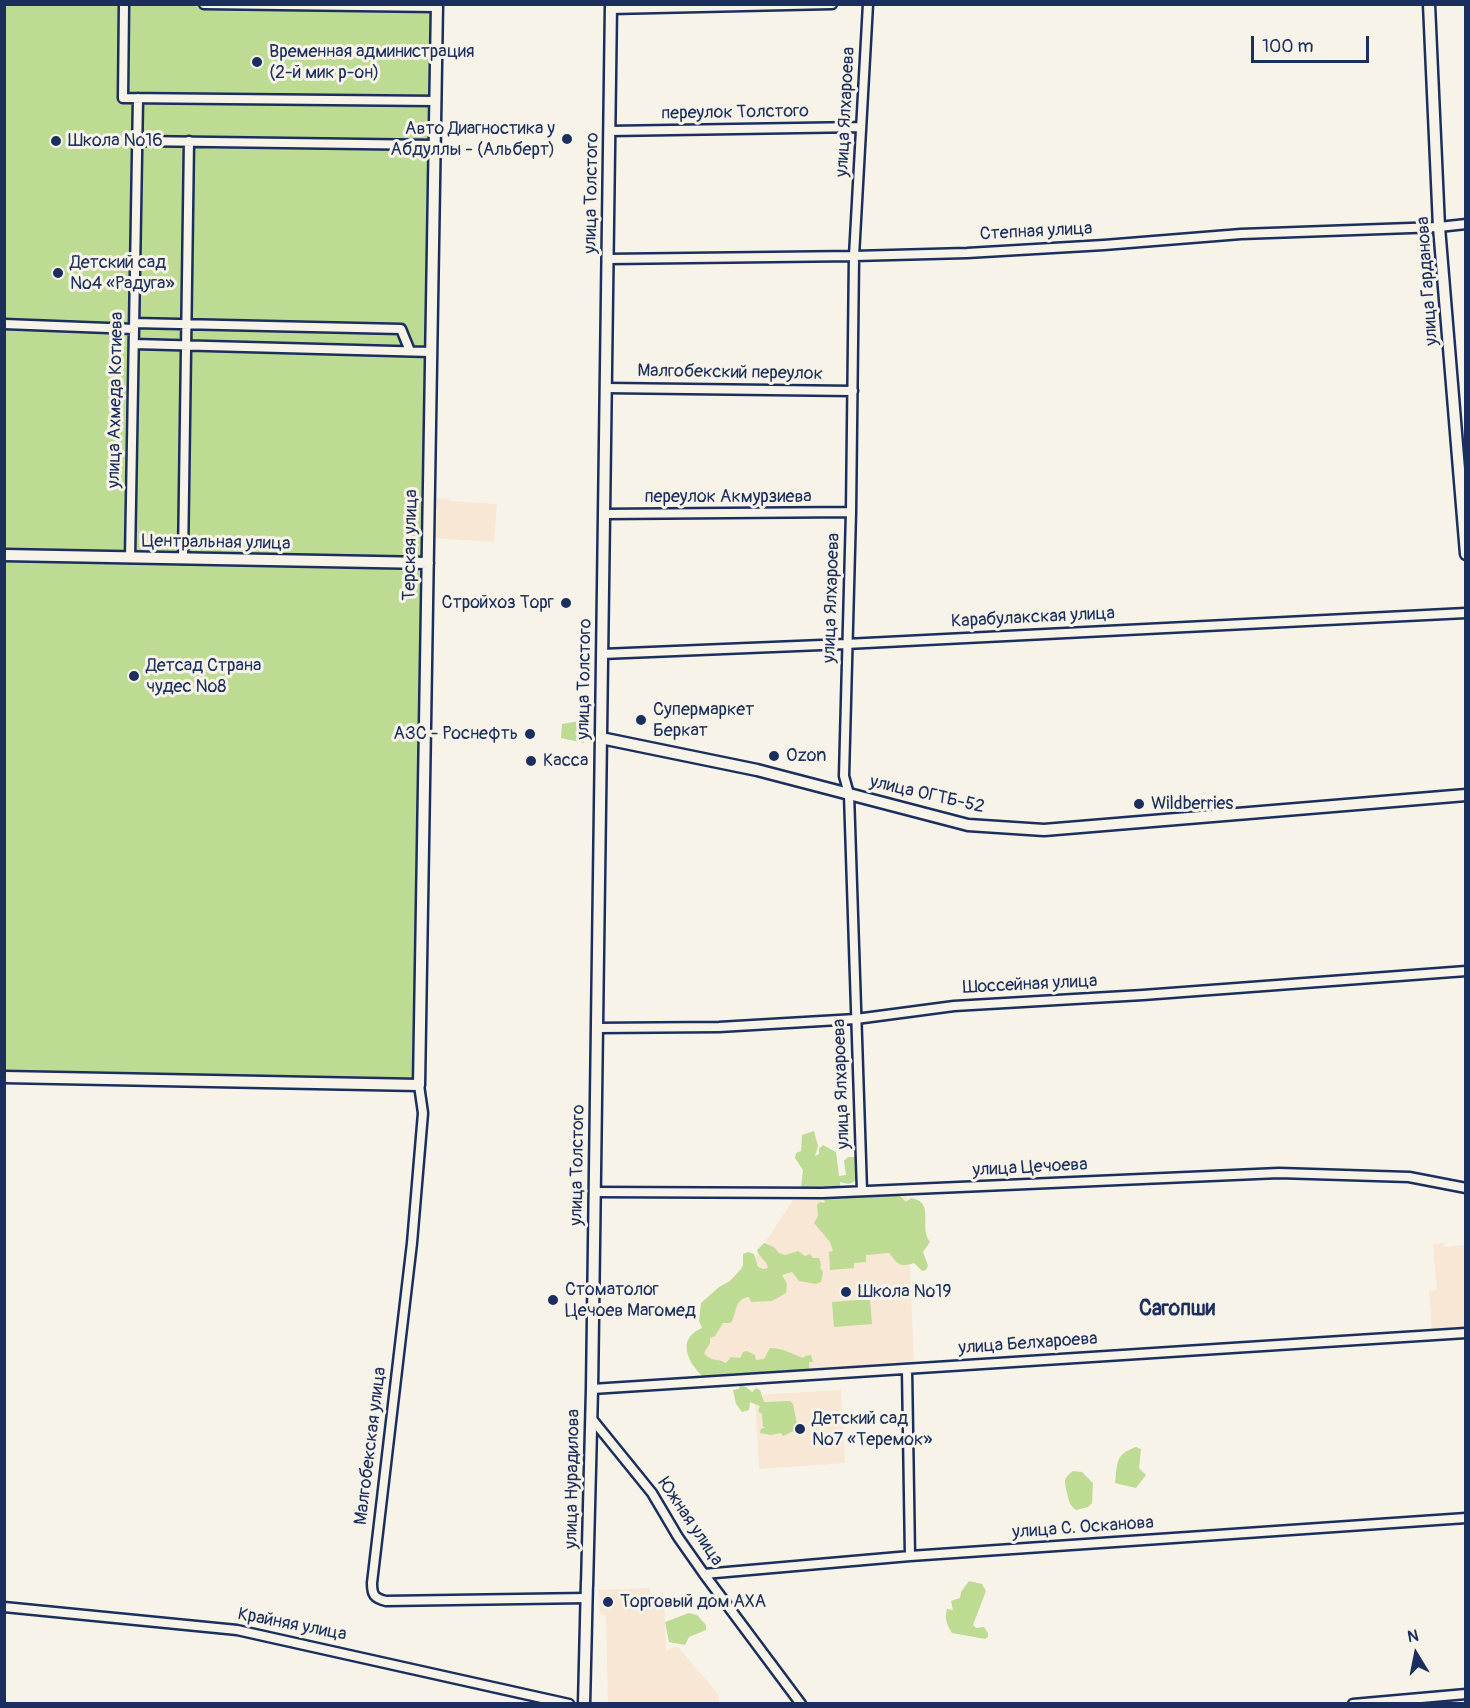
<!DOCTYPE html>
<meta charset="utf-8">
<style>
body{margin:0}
#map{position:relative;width:1470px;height:1708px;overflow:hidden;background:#f7f3e8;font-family:Pangolin,sans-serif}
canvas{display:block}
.frame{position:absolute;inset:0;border:6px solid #1b2f5e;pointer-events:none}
.north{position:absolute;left:1386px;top:1624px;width:60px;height:60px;-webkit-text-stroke:4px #f7f3e8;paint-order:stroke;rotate:350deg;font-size:16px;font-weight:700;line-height:24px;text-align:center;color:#1b2f5e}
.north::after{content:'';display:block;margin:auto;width:21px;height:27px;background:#1b2f5e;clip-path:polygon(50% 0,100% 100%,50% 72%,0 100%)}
.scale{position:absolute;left:1251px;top:36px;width:118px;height:27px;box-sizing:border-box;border:3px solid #1b2f5e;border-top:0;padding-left:8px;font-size:18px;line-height:21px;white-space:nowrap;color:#1b2f5e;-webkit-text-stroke:4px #f7f3e8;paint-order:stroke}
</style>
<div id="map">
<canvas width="1470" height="1708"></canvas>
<div class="frame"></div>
<div class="north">N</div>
<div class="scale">100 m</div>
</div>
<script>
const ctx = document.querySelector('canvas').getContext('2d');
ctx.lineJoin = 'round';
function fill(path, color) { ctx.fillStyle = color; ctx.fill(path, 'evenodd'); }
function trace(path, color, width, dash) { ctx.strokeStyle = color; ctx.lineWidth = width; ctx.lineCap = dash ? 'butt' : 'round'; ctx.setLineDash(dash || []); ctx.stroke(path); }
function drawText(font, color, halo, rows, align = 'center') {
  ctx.font = font + ' Pangolin,sans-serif'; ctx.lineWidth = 6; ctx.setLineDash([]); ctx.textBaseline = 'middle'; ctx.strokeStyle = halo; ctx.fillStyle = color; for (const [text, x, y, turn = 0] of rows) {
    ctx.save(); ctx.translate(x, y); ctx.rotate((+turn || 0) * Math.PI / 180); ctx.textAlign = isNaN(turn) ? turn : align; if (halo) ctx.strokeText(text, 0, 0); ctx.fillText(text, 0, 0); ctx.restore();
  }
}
const built = new Path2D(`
 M 434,498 L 449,499 L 449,501 L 497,504 L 494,542 L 436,538 L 437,510 L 434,510 Z
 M 907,1195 L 914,1364 L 701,1373 L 699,1343 L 793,1200 Z
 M 1444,1243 L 1444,1247 L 1465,1245 L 1465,1327 L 1432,1330 L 1429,1291 L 1437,1290 L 1433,1244 Z
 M 841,1390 L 845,1463 L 759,1469 L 755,1395 Z
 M 650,1588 L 650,1594 L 664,1594 L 666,1651 L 677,1646 L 718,1694 L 719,1703 L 608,1703 L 606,1615 L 600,1614 L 599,1590 Z`);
const green = new Path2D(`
 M 5,5 L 437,5 L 419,1085 L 5,1077 Z
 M 585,720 L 584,743 L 561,738 L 562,724 Z
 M 814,1131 L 818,1146 L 815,1156 L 819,1154 L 819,1149 L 823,1145 L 836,1152 L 839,1176 L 846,1175 L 844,1161 L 848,1157 L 854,1157 L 857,1159 L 859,1179 L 849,1184 L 840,1182 L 840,1186 L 897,1193 L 906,1202 L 911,1198 C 936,1202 918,1226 930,1242 L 923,1252 L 928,1266 L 926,1270 L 922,1271 L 914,1263 C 899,1268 898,1264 889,1253 L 866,1255 L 866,1262 L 854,1263 L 854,1268 L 830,1270 L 829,1252 L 833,1251 L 830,1242 L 814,1223 L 818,1216 L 817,1205 L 820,1202 L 825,1203 L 824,1198 L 804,1190 L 801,1187 L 803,1170 L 795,1158 L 796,1153 L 801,1151 L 802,1135 Z
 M 764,1243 L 774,1247 L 779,1253 L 785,1255 L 798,1251 L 805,1256 L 810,1254 L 813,1258 L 819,1258 L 821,1264 L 820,1268 L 823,1272 L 821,1282 L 816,1284 L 799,1281 L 792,1272 L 782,1275 L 787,1284 L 786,1293 L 772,1301 L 751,1302 L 749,1297 C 734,1299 737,1313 731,1323 L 723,1323 L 715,1336 L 710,1338 L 710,1343 L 704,1353 C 711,1362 717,1358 726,1363 L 731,1357 L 740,1358 L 743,1352 L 747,1351 L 755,1355 L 756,1360 L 764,1359 L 770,1348 C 783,1348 791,1354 804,1358 L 805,1356 L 811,1355 L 813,1362 L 809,1362 L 809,1369 L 801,1371 L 798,1377 L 780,1378 L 781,1382 L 777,1383 L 774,1381 L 764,1383 L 746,1374 L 738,1385 L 728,1387 L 724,1383 L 719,1388 C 698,1378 668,1342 702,1328 L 699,1321 L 701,1303 L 719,1287 L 730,1281 L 741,1269 L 743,1265 L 743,1254 L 748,1252 L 754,1254 L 758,1267 L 763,1269 L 768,1268 C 767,1260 759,1258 757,1250 Z
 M 870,1299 L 872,1324 L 834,1327 L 832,1302 Z
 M 740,1385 L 746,1387 L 752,1392 L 756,1388 L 760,1390 L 764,1402 L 790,1401 L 793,1404 L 798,1429 L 783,1436 L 781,1433 L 771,1435 L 760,1433 L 761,1429 L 766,1427 L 763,1427 L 762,1414 L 758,1411 L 760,1406 L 750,1402 L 749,1410 L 742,1412 L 736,1404 L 733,1390 L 739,1389 Z
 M 1136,1447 L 1141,1449 L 1139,1468 L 1146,1475 L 1136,1488 L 1115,1483 C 1118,1463 1114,1455 1136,1447 Z
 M 1073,1471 L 1082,1472 L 1093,1483 L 1092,1503 L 1088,1507 L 1076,1510 C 1069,1505 1069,1501 1067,1493 C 1065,1482 1062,1479 1073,1471 Z
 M 969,1581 L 982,1584 L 986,1591 L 973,1625 L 976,1628 L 984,1627 L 988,1633 L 988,1637 L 985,1639 L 952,1633 C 947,1625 944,1618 947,1609 L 953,1610 L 951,1601 L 960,1598 L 961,1592 Z
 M 689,1613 L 697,1615 L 706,1625 L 706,1630 L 689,1637 L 685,1645 L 669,1642 L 665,1622 Z`);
const minor = new Path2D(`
 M 124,4 L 123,98 L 436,101
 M 204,4 L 437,7
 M 611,9 L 832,4
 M 609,131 L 861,127
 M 138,141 L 435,145
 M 608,259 L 854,256 L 967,253 L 1104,245 L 1241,234 L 1439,227 L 1466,224
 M 134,323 L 401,329 L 410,351
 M 4,324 L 134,329
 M 134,344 L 431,352
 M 606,388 L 853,391
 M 604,514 L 851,512
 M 130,558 L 138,98
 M 183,559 L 189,141
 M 602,654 L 846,644 L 1466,613
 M 597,1028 L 719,1027 L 856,1019 L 954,1006 L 1143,995 L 1466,971
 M 419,1085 L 423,1113 L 412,1243 L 372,1583 C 372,1595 374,1598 386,1601 L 587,1598
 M 862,1191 L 849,794 L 844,776 L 851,512 L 854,256 L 868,4
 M 594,1192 L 822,1193 L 1279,1173 L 1409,1177 L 1466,1188
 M 907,1369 L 910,1556
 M 592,1389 L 1466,1333
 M 592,1419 L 652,1493 L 678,1537 L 704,1574 L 801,1704
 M 704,1574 L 910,1556 L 1466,1518
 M 4,1607 L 237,1630 L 569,1704
 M 1353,1704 L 1466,1694`);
const tertiary = new Path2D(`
 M 1429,4 L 1439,227 L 1466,554
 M 4,555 L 428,563
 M 601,738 L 757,770 L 968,825 L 1044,830 L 1466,795
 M 4,1077 L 419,1085 L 437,4
 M 587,1586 L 592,1389 L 611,4
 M 584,1704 L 587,1581`);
const markers = [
 [257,62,6,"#1b2f5e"],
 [567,139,6,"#1b2f5e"],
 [56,141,6,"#1b2f5e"],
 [58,273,6,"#1b2f5e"],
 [566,603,6,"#1b2f5e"],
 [134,676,6,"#1b2f5e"],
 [641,720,6,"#1b2f5e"],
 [530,734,6,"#1b2f5e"],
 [774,756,6,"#1b2f5e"],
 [531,761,6,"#1b2f5e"],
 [1139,804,6,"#1b2f5e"],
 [846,1292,6,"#1b2f5e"],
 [553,1300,6,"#1b2f5e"],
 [800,1429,6,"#1b2f5e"],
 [608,1602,6,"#1b2f5e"]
];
const poiNames = [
 ["Временная администрация",269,52],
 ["(2-й мик р-он)",269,73],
 ["Авто Диагностика у",555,129,"right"],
 ["Абдуллы - (Альберт)",555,150,"right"],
 ["Школа №16",68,141],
 ["Детский сад",70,263],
 ["№4 «Радуга»",70,284],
 ["Стройхоз Торг",554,603,"right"],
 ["Детсад Страна",146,666],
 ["чудес №8",146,687],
 ["Супермаркет",653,710],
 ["Беркат",653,731],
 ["АЗС - Роснефть",518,734,"right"],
 ["Ozon",786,756],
 ["Касса",543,761],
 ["Wildberries",1151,804],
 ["Стоматолог",565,1290],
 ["Цечоев Магомед",565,1311],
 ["Школа №19",858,1292],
 ["Детский сад",812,1419],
 ["№7 «Теремок»",812,1440],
 ["Торговый дом АХА",620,1602]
];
const streetNames = [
 ["улица Ялхароева",846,112,-87],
 ["переулок Толстого",735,113,-1],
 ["улица Толстого",592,193,-89],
 ["Степная улица",1036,232,-3],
 ["улица Гарданова",1428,281,-94],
 ["Малгобекский переулок",730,373,1],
 ["улица Ахмеда Котиева",116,400,-89],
 ["переулок Акмурзиева",728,497],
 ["Центральная улица",216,543,1],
 ["Терская улица",411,545,-89],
 ["улица Ялхароева",832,598,-88],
 ["Карабулакская улица",1033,618,-3],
 ["улица Толстого",585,679,-89],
 ["улица ОГТБ-52",927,795,13],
 ["Шоссейная улица",1030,985,-3],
 ["улица Ялхароева",842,1084,-92],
 ["улица Толстого",578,1165,-89],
 ["улица Цечоева",1030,1168,-3],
 ["улица Белхароева",1028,1344,-4],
 ["Малгобекская улица",371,1446,-83],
 ["улица Нурадилова",573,1479,-89],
 ["Южная улица",690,1522,56],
 ["улица С. Осканова",1083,1528,-4],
 ["Крайняя улица",292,1625,11]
];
const quarterNames = [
 ["Сагопши",1177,1310]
];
fill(built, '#f7e7d4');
fill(green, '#bedb93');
trace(minor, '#1b2f5e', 13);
trace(tertiary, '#1b2f5e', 15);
trace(minor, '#f7f3e8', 8);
trace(tertiary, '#f7f3e8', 10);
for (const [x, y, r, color] of markers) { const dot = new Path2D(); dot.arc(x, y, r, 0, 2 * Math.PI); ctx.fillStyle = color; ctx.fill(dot); trace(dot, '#f7f3e8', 2); }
drawText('18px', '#1b2f5e', '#f7f3e8', poiNames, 'left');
drawText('18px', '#1b2f5e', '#f7f3e8', streetNames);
drawText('bold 21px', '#1b2f5e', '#f7f3e8', quarterNames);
</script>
